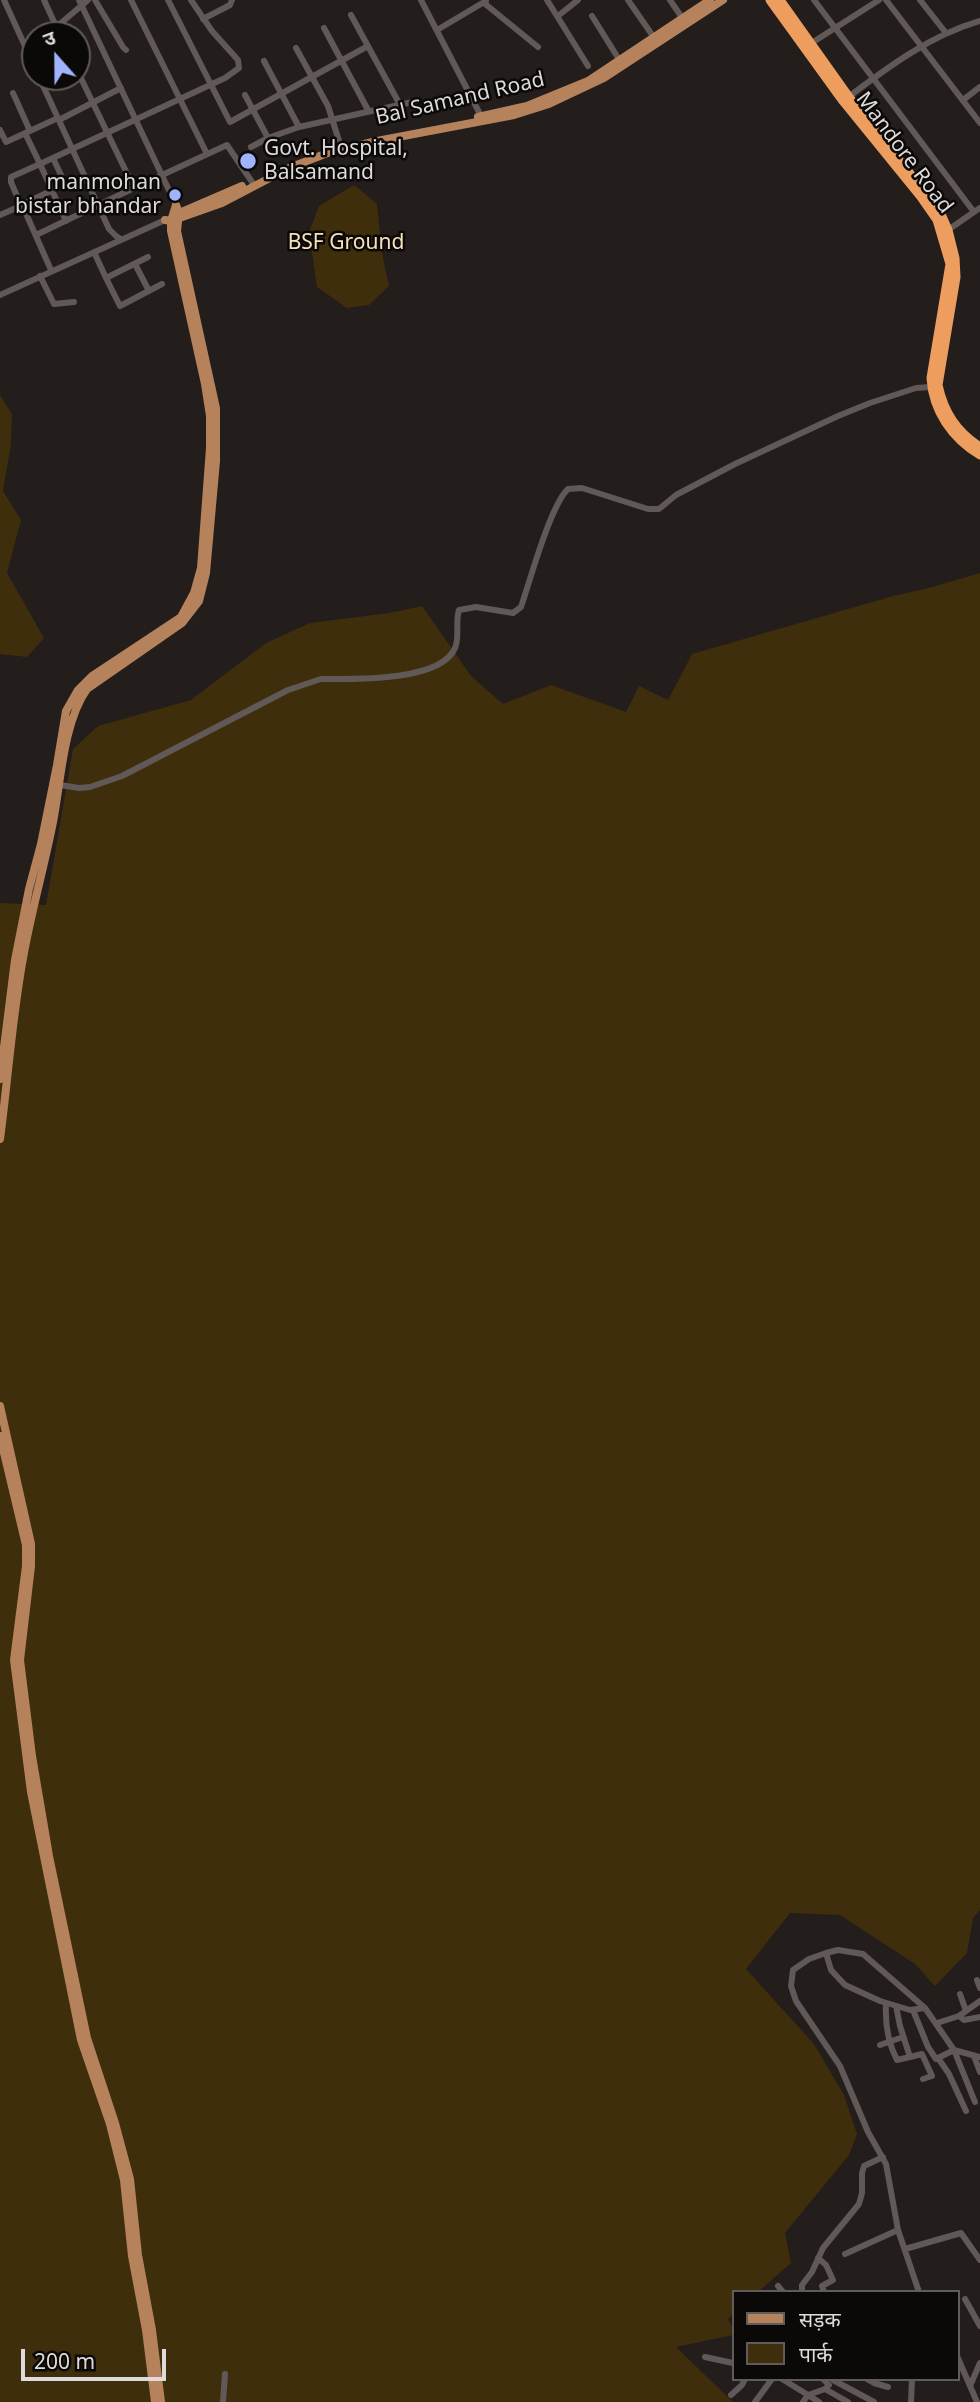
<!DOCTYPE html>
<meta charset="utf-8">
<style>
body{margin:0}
#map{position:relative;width:980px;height:2402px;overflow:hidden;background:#231d1c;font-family:"Noto Sans","Noto Sans Devanagari",sans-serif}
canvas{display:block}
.legend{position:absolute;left:732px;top:2290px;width:228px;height:91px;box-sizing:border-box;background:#0b0808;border:2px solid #605c5c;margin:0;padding:9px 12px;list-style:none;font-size:21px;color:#dfdbda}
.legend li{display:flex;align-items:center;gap:14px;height:35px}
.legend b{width:35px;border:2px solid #605c5c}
.north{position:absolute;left:21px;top:21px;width:70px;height:70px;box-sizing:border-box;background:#0b0808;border:2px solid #605c5c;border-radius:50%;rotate:339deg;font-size:19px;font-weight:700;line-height:28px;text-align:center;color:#dfdbda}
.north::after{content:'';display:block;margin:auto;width:24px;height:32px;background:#a0b3fd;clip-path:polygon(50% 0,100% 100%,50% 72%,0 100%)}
.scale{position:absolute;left:21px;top:2349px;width:145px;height:32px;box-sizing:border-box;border:4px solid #dfdbda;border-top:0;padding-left:9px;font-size:21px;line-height:24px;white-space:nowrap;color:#dfdbda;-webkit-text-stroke:5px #0b0808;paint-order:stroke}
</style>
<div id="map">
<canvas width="980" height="2402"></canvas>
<ul class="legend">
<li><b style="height:9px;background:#b5825c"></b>सड़क</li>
<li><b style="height:19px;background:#3f2e0b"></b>पार्क</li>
</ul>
<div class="north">उ</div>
<div class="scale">200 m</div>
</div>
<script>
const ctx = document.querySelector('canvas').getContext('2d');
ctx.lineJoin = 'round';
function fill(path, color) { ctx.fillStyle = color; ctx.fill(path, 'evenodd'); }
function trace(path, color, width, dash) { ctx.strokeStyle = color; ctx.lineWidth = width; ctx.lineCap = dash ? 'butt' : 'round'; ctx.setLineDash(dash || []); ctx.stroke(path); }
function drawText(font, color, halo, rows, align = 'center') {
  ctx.font = font + ' "Noto Sans",sans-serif'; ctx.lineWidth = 5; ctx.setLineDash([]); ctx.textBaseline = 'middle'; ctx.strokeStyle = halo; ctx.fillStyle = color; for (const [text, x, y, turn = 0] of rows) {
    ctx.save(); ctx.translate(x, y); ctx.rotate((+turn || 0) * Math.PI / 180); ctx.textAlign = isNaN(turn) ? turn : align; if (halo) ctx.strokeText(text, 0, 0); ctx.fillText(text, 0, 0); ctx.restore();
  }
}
const green = new Path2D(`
 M 354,185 L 377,204 L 382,253 L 389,286 L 369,305 L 347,308 L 317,287 L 309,232 L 319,206 Z
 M 0,395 L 12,414 L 11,444 L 3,491 L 21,520 L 7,573 L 44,638 L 27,657 L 0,654 Z
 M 980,573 L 980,1910 L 973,1918 L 967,1953 L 935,1986 L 915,1964 L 840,1915 L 790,1913 L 746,1969 L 814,2044 L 844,2095 L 857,2134 L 849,2155 L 785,2233 L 791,2263 L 758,2292 L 733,2292 L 733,2314 L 728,2319 L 733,2328 L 733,2335 L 676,2347 L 733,2402 L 0,2402 L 0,903 L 46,905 L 73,749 L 98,726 L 191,700 L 266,643 L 310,623 L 389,613 L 422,606 L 471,676 L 503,704 L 551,685 L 626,712 L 639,686 L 668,700 L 692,654 L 893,596 L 929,588 Z`);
const minor = new Path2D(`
 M 4,0 L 35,68
 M 44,0 L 60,35
 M 79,0 L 176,205
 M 95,0 L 123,47 L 126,50
 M 131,0 L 207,154
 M 168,0 L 230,122 L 368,46
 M 421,0 L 481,116
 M 547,0 L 588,66
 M 628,0 L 655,39
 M 670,0 L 683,19
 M 814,0 L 974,212 L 980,208
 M 886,0 L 980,123
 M 920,0 L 946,33
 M 484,3 L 538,47
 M 351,15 L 399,103
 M 558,16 L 578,0
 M 592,16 L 620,61
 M 203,19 L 230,5 L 232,0
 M 324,28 L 368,110
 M 437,30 L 486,1
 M 47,35 L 88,0
 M 810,44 L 879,0
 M 296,48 L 328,106 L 340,144
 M 264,61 L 299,127
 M 77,70 L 134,188 L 227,145 L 252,182
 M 39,77 L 109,229 L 116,236 L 121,239
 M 13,93 L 30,131
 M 245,95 L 268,138 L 251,147
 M 847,98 C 888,67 931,35 980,21
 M 963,100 L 980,87
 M 59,120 L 121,88
 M 0,130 L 6,142 L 58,118
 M 268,138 L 299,127 L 417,101
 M 53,158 L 61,175
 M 21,205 L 53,190
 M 22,208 L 11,182 L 11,177 L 40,164 L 25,133
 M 0,215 L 16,208 L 24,209 L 51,270
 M 66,221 L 40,164 L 225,78 L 239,68 L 238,60 L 212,31 L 191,0
 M 948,230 L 974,212
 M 36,235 L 134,188
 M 94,252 L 106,278 L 148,257
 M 135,264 L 149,291
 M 40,276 L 54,304 L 74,302
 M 106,278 L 120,306 L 162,284
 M 0,295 L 165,220
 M 60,785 L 79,788 L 90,787 L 122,776 L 288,690 L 321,679 C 352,679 441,682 455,648 C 460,637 455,622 459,610 L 476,607 L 513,613 L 521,607 C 530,581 550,506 568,489 L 582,488 L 648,509 L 659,509 L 676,495 L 735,464 L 838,416 L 870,403 L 916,388 L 931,387
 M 826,1953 L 838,1950 L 863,1954 L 925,2008
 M 977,1980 L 980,1988
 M 886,2003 C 885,2022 888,2043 897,2060 L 910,2057
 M 896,2006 L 900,2026 L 910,2057 L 922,2054 L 932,2076 L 923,2079
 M 913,2010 L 928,2047 L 936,2059 L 954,2050 L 975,2102
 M 966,2011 L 980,2001
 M 959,2016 L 964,2020 L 980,2017
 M 937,2023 L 959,2016 L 966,2011 L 960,1994
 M 880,2045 L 903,2037
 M 974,2056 L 980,2072
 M 938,2058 L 949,2074 L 966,2111
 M 905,2249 L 961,2233 L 980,2260
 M 845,2254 L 898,2230
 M 818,2258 L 826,2265 L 833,2280 L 822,2286 L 824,2292
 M 778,2286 L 783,2292
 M 802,2292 L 802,2285 L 812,2272 L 823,2248 L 859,2204 L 862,2193 L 862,2173 L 864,2166 L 883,2157
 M 919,2292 L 898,2230 L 886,2164 L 868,2132 L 840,2066 L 796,2001 L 791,1986 L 793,1970 L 809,1959 L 826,1953 L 831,1970 L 845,1985 L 880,2001 L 910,2010 L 925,2008 L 954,2050 L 980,2057
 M 965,2299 L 980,2326
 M 957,2356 L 977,2402
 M 705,2357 L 733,2363
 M 782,2379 L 808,2395 L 803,2402
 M 823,2379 L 829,2385 L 825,2389 L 848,2402
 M 867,2379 L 874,2383 L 888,2387
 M 833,2380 L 874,2402
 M 970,2386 L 980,2363
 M 731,2395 L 742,2385 L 745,2379
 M 223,2402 L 225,2374
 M 755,2402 L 772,2379
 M 819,2402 L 808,2395 L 825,2389
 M 911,2402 L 912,2379`);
const major = new Path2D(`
 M 478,117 L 527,106 L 588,81 L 710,0
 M 177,214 L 242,186
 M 165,220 L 171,221 L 222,203 L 289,168 L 330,152 L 377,141 L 514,115 L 549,104 L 604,78 L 723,0
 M 0,1079 L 15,960 L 29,889 L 41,844 L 57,765 L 66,711 L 78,690 L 92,676 L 181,617 L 194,593 L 201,568 L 210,448 L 210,416 L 205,384 L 171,231 L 171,221 L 176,205 L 179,213 L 177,231 L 216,408 L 216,461 L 206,573 L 199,601 L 182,623 L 87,689 C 63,723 61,781 53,822 C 44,868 31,912 23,958 C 12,1018 8,1079 0,1139
 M 0,1406 L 31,1544 L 31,1566 L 20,1660 L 32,1756 L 49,1856 L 87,2038 L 115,2123 L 130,2179 L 138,2255 L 152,2330 L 161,2402
 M 0,1436 L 26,1545 L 26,1566 L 14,1660 L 31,1792 L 81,2040 L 110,2124 L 124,2180 L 132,2256 L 146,2330 L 155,2402`);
const highway = new Path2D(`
 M 770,0 L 843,101 L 921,197 L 937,220 L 950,264 L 931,378 C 933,411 952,438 980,455
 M 780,0 L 849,97 L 924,191 L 941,214 L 948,230 L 955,258 L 956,277 L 938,385 C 944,413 957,432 980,447`);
const markers = [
 [248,161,9,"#a0b3fd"],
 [175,195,7,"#a0b3fd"]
];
const streetNames = [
 ["Bal Samand Road",460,99,-13],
 ["Mandore Road",904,153,53]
];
const poiNames = [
 ["Govt. Hospital,",264,149],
 ["Balsamand",264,173],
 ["manmohan",161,183,"right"],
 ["bistar bhandar",161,207,"right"]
];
const parkNames = [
 ["BSF Ground",346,243]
];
fill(green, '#3f2e0b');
trace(minor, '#605958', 6);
trace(major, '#b5825c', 8);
trace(highway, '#ed9e5f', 9);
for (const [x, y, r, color] of markers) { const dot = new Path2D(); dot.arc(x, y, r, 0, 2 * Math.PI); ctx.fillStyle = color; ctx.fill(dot); trace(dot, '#0b0808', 2.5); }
drawText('21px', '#dfdbda', '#0b0808', streetNames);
drawText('21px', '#dfdbda', '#0b0808', poiNames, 'left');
drawText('21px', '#f7e1bb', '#0b0808', parkNames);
</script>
